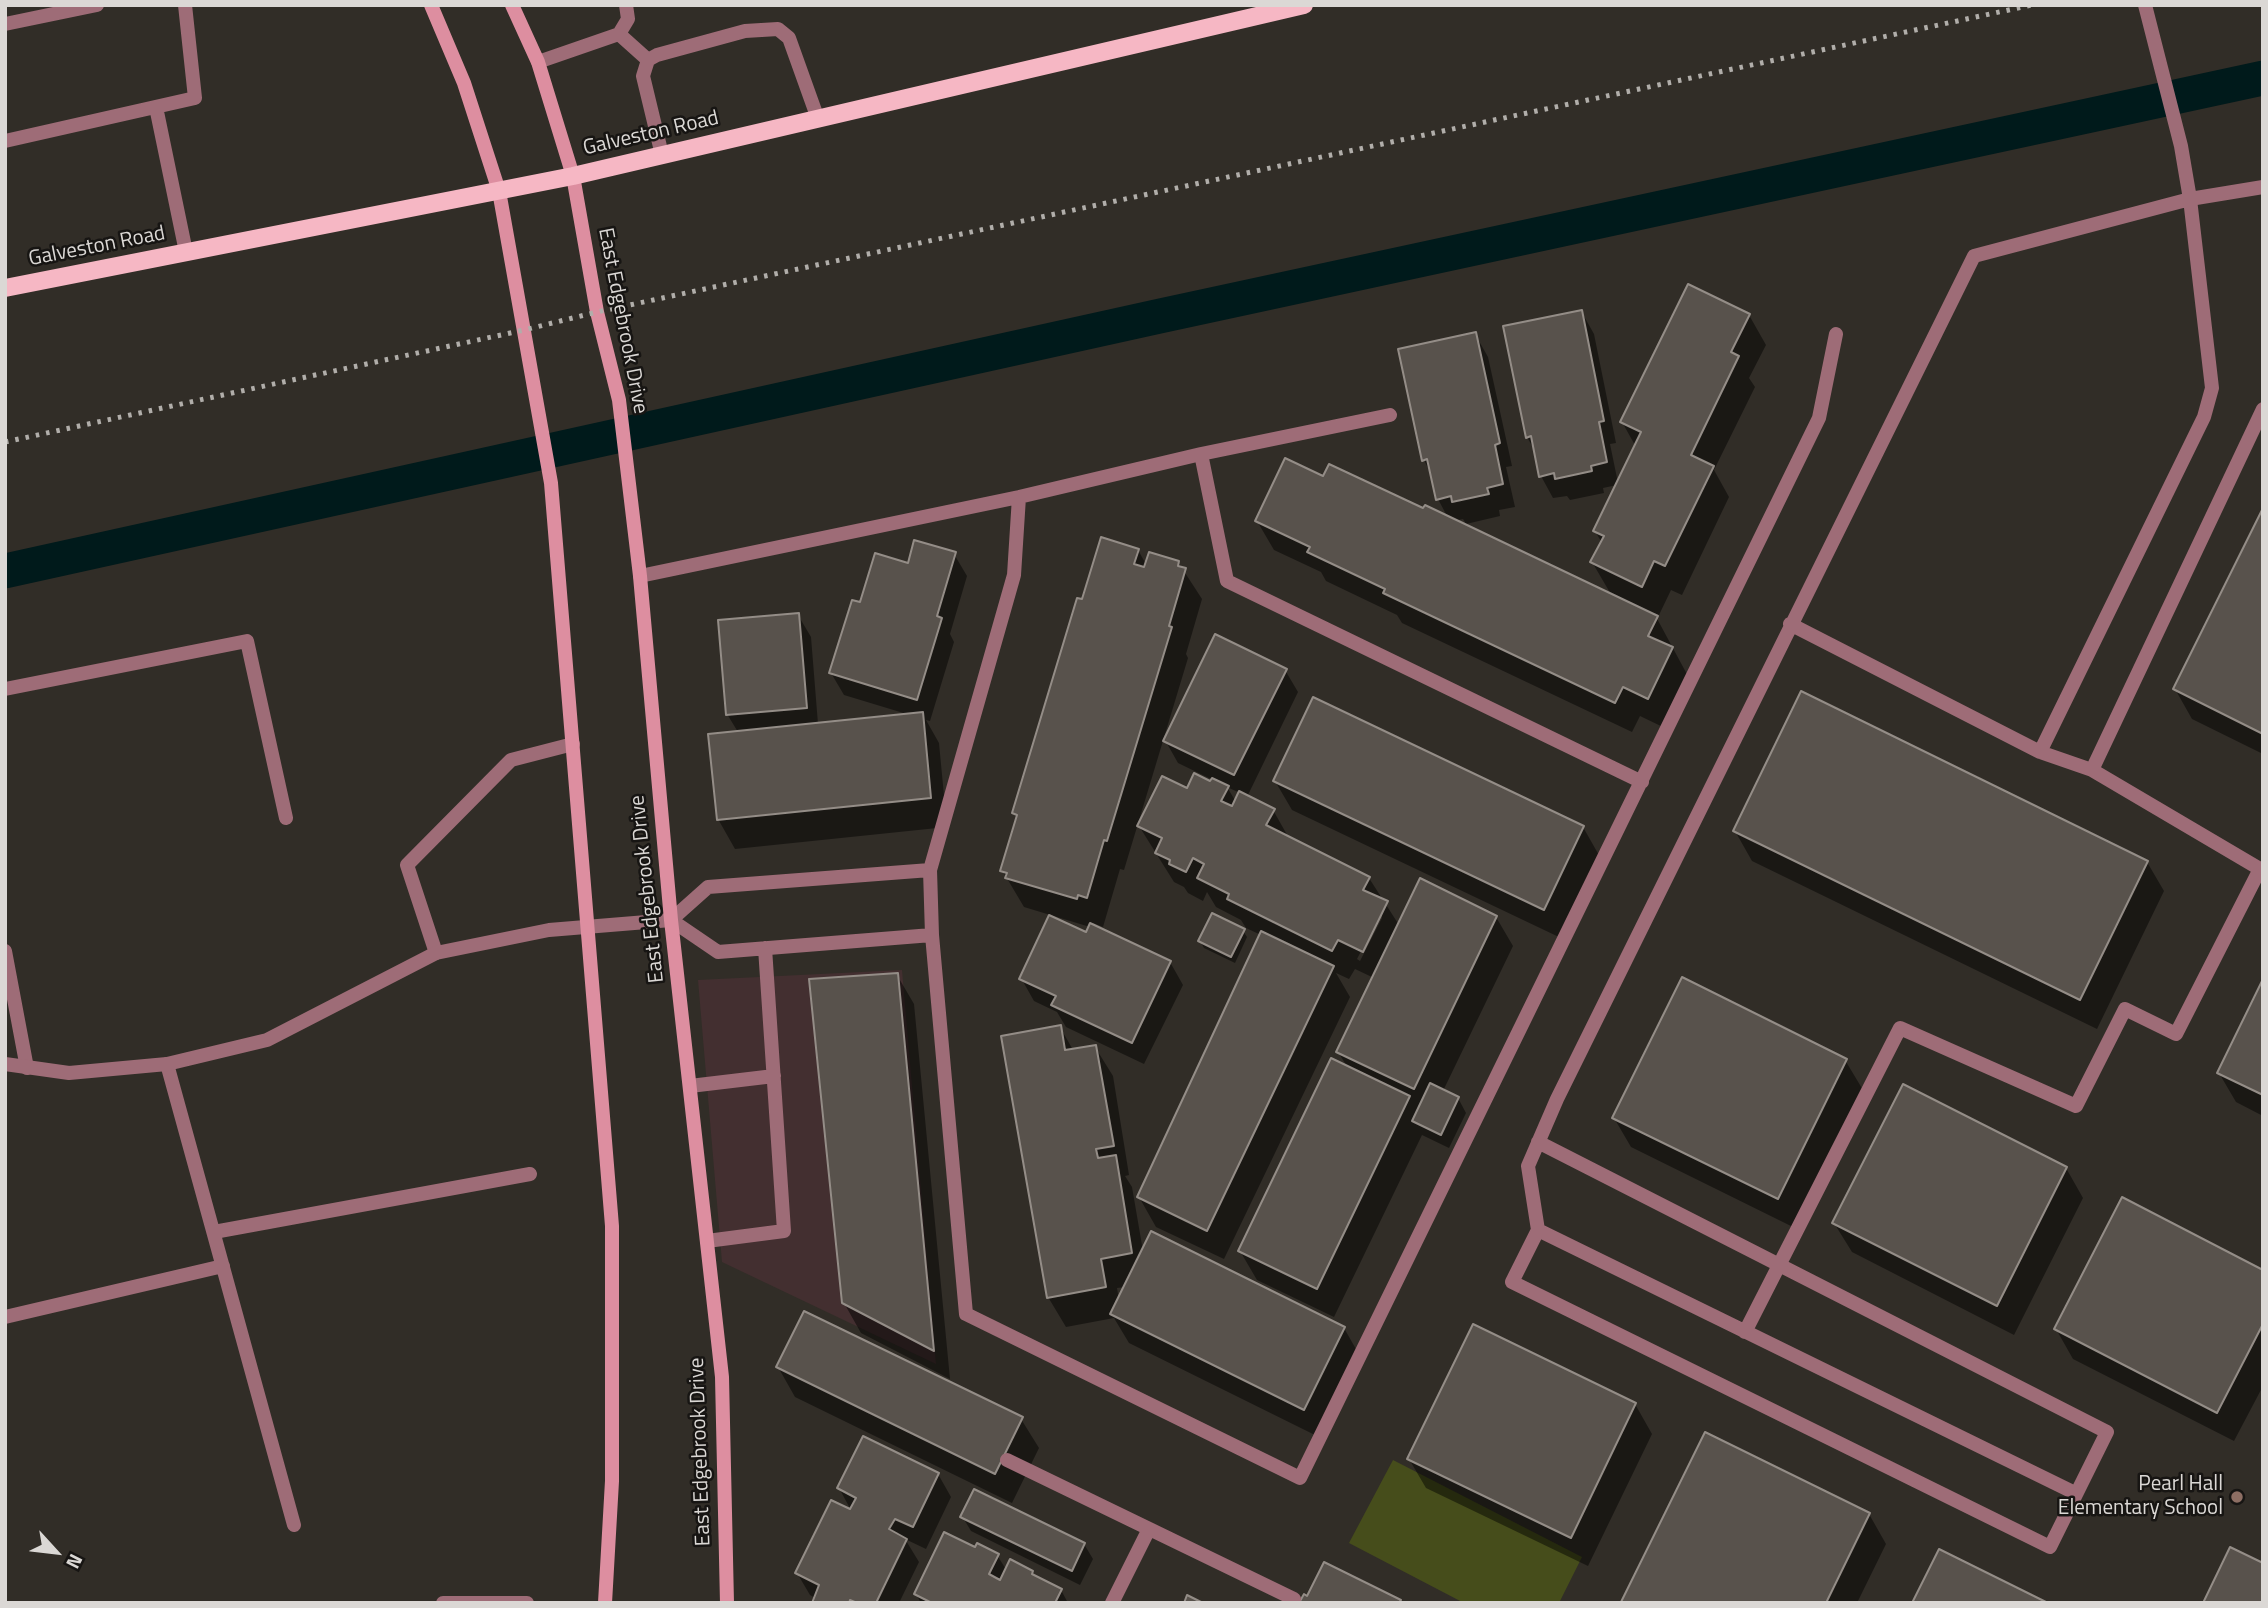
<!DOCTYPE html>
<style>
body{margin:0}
#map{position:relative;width:2268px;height:1608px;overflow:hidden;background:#312d27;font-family:"Titillium Web",sans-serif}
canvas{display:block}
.frame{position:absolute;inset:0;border:7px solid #dbd8d5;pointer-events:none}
.north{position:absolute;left:21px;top:1517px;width:70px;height:70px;-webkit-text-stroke:5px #171513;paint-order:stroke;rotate:117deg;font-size:19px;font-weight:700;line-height:28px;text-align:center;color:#dbd8d5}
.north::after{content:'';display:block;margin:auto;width:24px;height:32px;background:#dbd8d5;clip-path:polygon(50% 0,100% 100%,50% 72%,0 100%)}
</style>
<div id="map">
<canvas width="2268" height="1608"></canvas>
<div class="frame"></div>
<div class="north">N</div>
</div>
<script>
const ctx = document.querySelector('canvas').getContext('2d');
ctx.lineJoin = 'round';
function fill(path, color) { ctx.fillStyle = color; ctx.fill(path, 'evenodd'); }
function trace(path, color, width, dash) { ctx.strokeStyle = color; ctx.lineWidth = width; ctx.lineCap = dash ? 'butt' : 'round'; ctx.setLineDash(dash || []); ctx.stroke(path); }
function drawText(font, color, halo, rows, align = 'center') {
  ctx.font = font + ' "Titillium Web",sans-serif'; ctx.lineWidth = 5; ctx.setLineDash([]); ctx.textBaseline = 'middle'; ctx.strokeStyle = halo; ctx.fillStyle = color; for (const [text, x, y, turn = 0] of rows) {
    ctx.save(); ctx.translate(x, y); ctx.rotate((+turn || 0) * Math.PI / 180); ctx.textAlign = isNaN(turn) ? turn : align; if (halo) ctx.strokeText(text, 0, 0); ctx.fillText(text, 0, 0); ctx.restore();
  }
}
const commercial = new Path2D(`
 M 902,970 L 936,1364 L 722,1262 L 698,980 Z`);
const green = new Path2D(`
 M 1393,1460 L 1582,1557 L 1559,1603 L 1464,1603 L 1349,1543 Z`);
const shadow = new Path2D(`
 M 1581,311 L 1594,334 L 1616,443 L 1610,444 L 1618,483 L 1636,447 L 1622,422 L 1749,315 L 1766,345 L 1749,378 L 1755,387 L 1714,470 L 1729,497 L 1682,595 L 1671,590 L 1659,615 L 1654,613 L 1689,678 L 1665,728 L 1640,716 L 1632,732 L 1402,623 L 1397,615 L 1326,581 L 1321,572 L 1274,550 L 1257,521 L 1324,478 L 1448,518 L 1438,499 L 1432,476 L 1424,460 L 1400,351 L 1475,334 L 1488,357 L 1512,466 L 1506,467 L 1515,507 L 1499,510 L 1500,516 L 1466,524 L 1463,519 L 1454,521 L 1612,596 L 1592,562 L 1602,543 L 1595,531 L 1617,485 L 1603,488 L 1604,493 L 1570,500 L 1567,496 L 1553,498 L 1541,476 L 1535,451 L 1527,437 Z
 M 2263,512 L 2263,754 L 2192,719 L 2175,689 Z
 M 1138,550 L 1147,566 L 1178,562 L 1202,599 L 1186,654 L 1188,658 L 1124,870 L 1120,869 L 1103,927 L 1093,923 L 1092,925 L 1170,962 L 1183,985 L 1144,1064 L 1066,1027 L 1057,1012 L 1034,1001 L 1021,978 L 1086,935 L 1090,927 L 1024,907 L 1002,870 L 1017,819 L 1014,813 L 1083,602 Z
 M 954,554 L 967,576 L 950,634 L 954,642 L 930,721 L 926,720 L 939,743 L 947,827 L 735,849 L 718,819 L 738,732 L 727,714 L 798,615 L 811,637 L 818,724 L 910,715 L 844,695 L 831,673 L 861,604 L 909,565 Z
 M 1285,670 L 1298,692 L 1247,797 L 1273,810 L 1290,840 L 1369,878 L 1399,925 L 1496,917 L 1513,946 L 1443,1091 L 1458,1098 L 1466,1113 L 1449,1148 L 1422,1135 L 1334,1317 L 1257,1280 L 1240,1251 L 1348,1068 L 1338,1052 L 1374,978 L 1355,969 L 1349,979 L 1336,973 L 1350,997 L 1224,1259 L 1156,1227 L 1139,1197 L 1261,935 L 1246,928 L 1241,920 L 1216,907 L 1207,892 L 1203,901 L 1188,893 L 1184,887 L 1174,882 L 1139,826 L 1187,790 L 1211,783 L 1213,780 L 1178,763 L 1165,740 ZM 1227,787 L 1240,793 L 1236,802 ZM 1382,910 L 1382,918 L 1360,961 L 1357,959 Z
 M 1275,781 L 1583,827 L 1600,857 L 1561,938 L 1292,810 Z
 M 1735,831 L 2147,862 L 2164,891 L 2097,1029 L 1752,861 Z
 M 1243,931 L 1247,937 L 1235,963 L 1204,948 L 1200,941 Z
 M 897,975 L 914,1004 L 950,1379 L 861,1333 L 844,1303 Z
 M 2263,983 L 2263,1116 L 2236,1102 L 2219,1073 Z
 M 1060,1027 L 1073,1050 L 1095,1047 L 1113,1076 L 1129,1175 L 1125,1176 L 1132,1187 L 1143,1251 L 1344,1328 L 1361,1358 L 1321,1438 L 1129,1343 L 1114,1318 L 1066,1327 L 1048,1297 ZM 1125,1287 L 1119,1300 L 1117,1288 Z
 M 1845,1060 L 1863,1090 L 1795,1228 L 1631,1147 L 1614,1118 Z
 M 2066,1168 L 2083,1198 L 2014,1335 L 1852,1252 L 1834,1223 Z
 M 2263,1272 L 2263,1386 L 2234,1441 L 2073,1359 L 2056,1329 Z
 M 778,1367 L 1021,1419 L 1039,1448 L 1012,1503 L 795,1397 Z
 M 1635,1404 L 1652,1434 L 1588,1566 L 1426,1488 L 1409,1459 Z
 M 938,1474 L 951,1497 L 926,1549 L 905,1539 L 919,1562 L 899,1603 L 813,1603 L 815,1598 L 810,1595 L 797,1573 L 852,1512 L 839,1488 Z
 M 1869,1514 L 1886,1544 L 1857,1603 L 1623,1602 Z
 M 962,1516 L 1084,1544 L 1093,1559 L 1080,1585 L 971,1531 Z
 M 976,1549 L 997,1555 L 1007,1571 L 1032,1572 L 1036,1578 L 1061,1590 L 1068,1603 L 921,1603 L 916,1594 Z`);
const canal = new Path2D(`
 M 5,571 L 1160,316 L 2263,78`);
const building = new Path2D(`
 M 1688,284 L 1750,314 L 1731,352 L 1739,356 L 1691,455 L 1714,466 L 1665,566 L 1654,561 L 1642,587 L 1590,562 L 1604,536 L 1593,531 L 1641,432 L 1620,422 Z
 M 1582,310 L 1604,421 L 1599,422 L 1607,462 L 1591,466 L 1592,471 L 1555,479 L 1554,473 L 1539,477 L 1531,436 L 1526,438 L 1503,326 Z
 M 1476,332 L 1500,443 L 1495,445 L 1503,484 L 1487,488 L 1489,494 L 1452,502 L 1451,496 L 1436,500 L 1427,459 L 1422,461 L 1398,349 Z
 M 1285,458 L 1323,476 L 1329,464 L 1423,508 L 1425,505 L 1658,616 L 1648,636 L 1673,647 L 1648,699 L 1623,687 L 1615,703 L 1383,593 L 1385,589 L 1307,552 L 1310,547 L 1255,521 Z
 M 2263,508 L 2263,734 L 2173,689 Z
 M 1101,537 L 1139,549 L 1134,564 L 1144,567 L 1149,552 L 1179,561 L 1178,566 L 1186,568 L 1169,626 L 1172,627 L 1107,841 L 1104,840 L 1087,898 L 1078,895 L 1077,899 L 1005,878 L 1007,873 L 1000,871 L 1017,815 L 1012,813 L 1077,598 L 1082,599 Z
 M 914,540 L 956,552 L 937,616 L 942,618 L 917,700 L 829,673 L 852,600 L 860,602 L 875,553 L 908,563 Z
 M 799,613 L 807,708 L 726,715 L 718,620 Z
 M 1215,634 L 1287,669 L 1234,775 L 1163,741 Z
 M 1801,691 L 2148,861 L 2080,1000 L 1733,831 Z
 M 1313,697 L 1584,826 L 1544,910 L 1273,781 Z
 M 923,712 L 931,798 L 717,820 L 708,734 Z
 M 1194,773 L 1210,781 L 1212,778 L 1229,786 L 1221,801 L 1232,806 L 1239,791 L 1275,809 L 1266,825 L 1370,877 L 1363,890 L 1388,901 L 1363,952 L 1338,940 L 1332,951 L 1227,899 L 1229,894 L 1197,878 L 1204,864 L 1193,858 L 1186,872 L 1169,864 L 1170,860 L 1155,853 L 1162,838 L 1137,826 L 1162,776 L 1187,788 Z
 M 1420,878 L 1497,916 L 1414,1089 L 1336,1052 Z
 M 1212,913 L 1245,929 L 1231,957 L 1198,941 Z
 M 1049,915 L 1086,932 L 1090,923 L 1171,961 L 1132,1043 L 1051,1005 L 1056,996 L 1019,979 Z
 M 1261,931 L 1334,966 L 1207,1231 L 1137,1197 Z
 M 898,973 L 934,1351 L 842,1303 L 809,979 Z
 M 1682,977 L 1847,1059 L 1778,1199 L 1612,1118 Z
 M 2263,979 L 2263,1095 L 2217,1073 Z
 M 1061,1025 L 1065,1050 L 1096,1045 L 1114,1146 L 1096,1149 L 1098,1158 L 1116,1155 L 1132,1253 L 1101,1259 L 1106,1287 L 1047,1298 L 1001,1036 Z
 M 1331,1058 L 1410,1096 L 1317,1289 L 1238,1251 Z
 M 1430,1083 L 1459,1097 L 1441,1135 L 1412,1121 Z
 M 1903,1084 L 2067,1167 L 1997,1306 L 1832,1223 Z
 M 2122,1197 L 2263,1270 L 2263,1324 L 2217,1413 L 2054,1329 Z
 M 1151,1231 L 1345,1327 L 1304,1410 L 1110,1314 Z
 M 804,1311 L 1023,1417 L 995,1474 L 776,1367 Z
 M 1473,1324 L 1636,1403 L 1571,1538 L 1407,1459 Z
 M 1705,1432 L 1870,1513 L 1826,1603 L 1621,1602 Z
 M 863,1436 L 939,1473 L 913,1527 L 895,1519 L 889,1529 L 907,1539 L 876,1603 L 857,1603 L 850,1600 L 849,1603 L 812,1603 L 819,1585 L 795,1573 L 831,1500 L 850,1509 L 856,1498 L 837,1488 Z
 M 974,1489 L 1085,1543 L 1072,1571 L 960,1517 Z
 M 944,1532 L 975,1547 L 977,1543 L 999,1554 L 989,1574 L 1000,1580 L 1010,1559 L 1033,1571 L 1032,1574 L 1062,1589 L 1055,1603 L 932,1603 L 914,1594 Z
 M 2230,1547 L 2263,1563 L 2263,1603 L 2203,1603 Z
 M 1939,1549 L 2048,1603 L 1912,1603 Z
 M 1324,1562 L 1401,1600 L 1399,1603 L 1299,1603 L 1304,1594 L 1307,1596 Z
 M 1187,1595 L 1203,1603 L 1184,1603 Z`);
const lane = new Path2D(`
 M 5,24 L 97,5
 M 619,34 L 648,60
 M 538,62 L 619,34 L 628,19 L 626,5
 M 156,107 L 186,252
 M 5,141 L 195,98 L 185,5
 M 662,155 L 643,76 L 648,60 L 657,55 L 745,31 L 778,29 L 789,38 L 818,119
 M 1201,454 L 1227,581 L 1642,782
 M 1019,497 L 1014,575 L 930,870 L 932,935 L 966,1314 L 1300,1478 L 1819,418 L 1836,334
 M 640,576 L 1019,497 L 1201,454 L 1390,415
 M 5,689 L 247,641 L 286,818
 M 2040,752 L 2204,417 L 2212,388 L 2190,199 L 2181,146 L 2145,5
 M 2092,770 L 2263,409
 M 930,870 L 708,887 L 671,920 L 718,952 L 932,935
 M 5,951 L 27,1068
 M 436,953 L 407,865 L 511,760 L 573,744
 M 167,1064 L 294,1525
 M 690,1086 L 774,1076
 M 1538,1230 L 1512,1282 L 2050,1547 L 2107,1432 L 1538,1142
 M 214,1232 L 530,1174
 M 707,1241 L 784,1231 L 765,948
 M 5,1317 L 223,1266
 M 1745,1332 L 1900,1028 L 2076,1106 L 2125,1009 L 2176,1034 L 2260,869 L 2092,770 L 2040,752 L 1790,624
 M 1007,1460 L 1294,1599
 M 2075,1493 L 1538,1230 L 1528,1166 L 1557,1099 L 1974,256 L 2190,199 L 2263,187
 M 1112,1603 L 1149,1529`);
const street = new Path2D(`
 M 5,1064 L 69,1073 L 167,1064 L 267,1040 L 436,953 L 549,930 L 671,920
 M 443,1603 L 527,1603`);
const secondary = new Path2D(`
 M 431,5 L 464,83 L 499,191 L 551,483 L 612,1226 L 612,1481 L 605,1603
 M 512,5 L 538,62 L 573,176 L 597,312 L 619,400 L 640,576 L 671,920 L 722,1377 L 727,1603`);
const primary = new Path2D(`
 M 5,288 L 573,176 L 1304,5`);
const rail = new Path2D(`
 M 5,442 L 524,330 L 597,312 L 2032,5`);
const markers = [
 [2237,1497,7,"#8d6e63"]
];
const streetNames = [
 ["Galveston Road",651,134,-13],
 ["Galveston Road",97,247,-11],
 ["East Edgebrook Drive",622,321,79],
 ["East Edgebrook Drive",648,889,-96],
 ["East Edgebrook Drive",701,1452,-92]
];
const poiNames = [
 ["Pearl Hall",2223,1485],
 ["Elementary School",2223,1509]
];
fill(commercial, '#432f30');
fill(green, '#464d1b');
fill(shadow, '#0007');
trace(canal, '#001a1b', 35);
fill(building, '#58524c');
trace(building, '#948d87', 2);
trace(lane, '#9e6c77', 14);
trace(street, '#9e6c77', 14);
trace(secondary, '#dd8ea0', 14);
trace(primary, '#f6b7c4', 18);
trace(rail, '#b1aeaa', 5, [3.5, 7]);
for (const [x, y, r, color] of markers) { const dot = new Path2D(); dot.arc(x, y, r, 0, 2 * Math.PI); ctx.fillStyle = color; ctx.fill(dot); trace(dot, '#171513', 2.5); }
drawText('21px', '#dbd8d5', '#171513', streetNames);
drawText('21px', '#dbd8d5', '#171513', poiNames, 'right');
</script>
